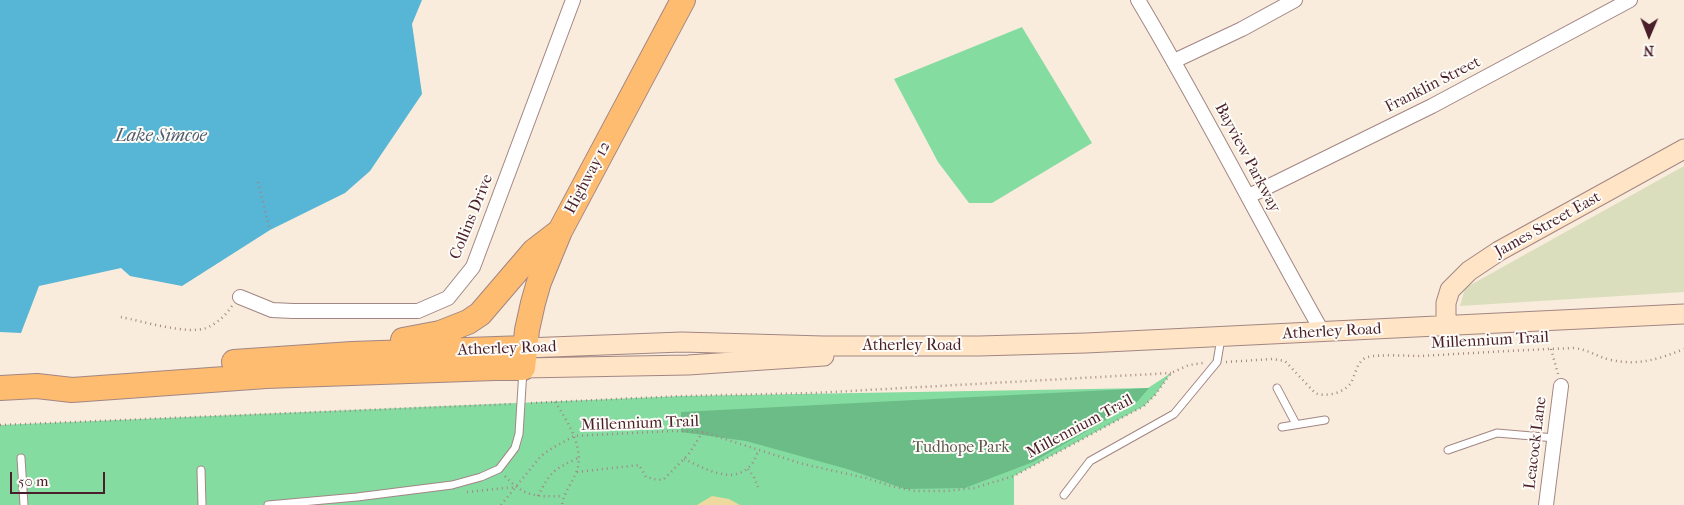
<!DOCTYPE html>
<style>
body{margin:0}
#map{position:relative;width:1684px;height:505px;overflow:hidden;background:#f9ecdc;font-family:"IM FELL French Canon",serif}
canvas{display:block}
.north{position:absolute;left:1624px;top:10px;width:50px;height:50px;-webkit-text-stroke:4px #fdfcf7;paint-order:stroke;rotate:181deg;font-size:14px;font-weight:700;line-height:20px;text-align:center;color:#4a1f2b}
.north::after{content:'';display:block;margin:auto;width:18px;height:22px;background:#4a1f2b;clip-path:polygon(50% 0,100% 100%,50% 72%,0 100%)}
.scale{position:absolute;left:10px;top:472px;width:95px;height:22px;box-sizing:border-box;border:2px solid #4a1f2b;border-top:0;padding-left:6px;font-size:15px;line-height:18px;white-space:nowrap;color:#4a1f2b;-webkit-text-stroke:4px #fdfcf7;paint-order:stroke}
</style>
<div id="map">
<canvas width="1684" height="505"></canvas>
<div class="north">N</div>
<div class="scale">50 m</div>
</div>
<script>
const ctx = document.querySelector('canvas').getContext('2d');
ctx.lineJoin = 'round';
function fill(path, color) { ctx.fillStyle = color; ctx.fill(path, 'evenodd'); }
function trace(path, color, width, dash) { ctx.strokeStyle = color; ctx.lineWidth = width; ctx.lineCap = dash ? 'butt' : 'round'; ctx.setLineDash(dash || []); ctx.stroke(path); }
function drawText(font, color, halo, rows, align = 'center') {
  ctx.font = font + ' "IM FELL French Canon",serif'; ctx.lineWidth = 4; ctx.setLineDash([]); ctx.textBaseline = 'middle'; ctx.strokeStyle = halo; ctx.fillStyle = color; for (const [text, x, y, turn = 0] of rows) {
    ctx.save(); ctx.translate(x, y); ctx.rotate((+turn || 0) * Math.PI / 180); ctx.textAlign = isNaN(turn) ? turn : align; if (halo) ctx.strokeText(text, 0, 0); ctx.fillText(text, 0, 0); ctx.restore();
  }
}
const built = new Path2D(`
 M 1684,166 L 1684,292 L 1460,306 L 1465,288 Z`);
const green = new Path2D(`
 M 1022,27 L 1092,143 L 992,203 L 969,203 L 938,162 L 894,79 Z
 M 1171,373 L 1155,395 L 1144,406 L 1014,476 L 1014,505 L 0,505 L 0,425 L 682,396 L 1148,388 Z`);
const forest = new Path2D(`
 M 1149,388 L 1137,402 L 1033,462 L 965,488 L 905,489 L 847,469 L 746,441 L 681,432 L 681,412 Z`);
const sand = new Path2D(`
 M 712,496 L 729,499 L 740,505 L 697,505 Z`);
const water = new Path2D(`
 M 0,0 L 422,0 L 412,24 L 422,94 L 370,171 L 345,193 L 270,230 L 182,286 L 130,276 L 121,268 L 39,286 L 21,333 L 0,332 Z`);
const path = new Path2D(`
 M 258,182 L 270,230
 M 121,317 C 141,321 188,335 206,328 C 218,323 225,316 232,306
 M 1551,349 L 1558,374
 M 1226,362 L 1272,359 L 1285,361 L 1315,393 C 1325,397 1342,394 1350,384 C 1356,376 1356,360 1368,357 C 1380,354 1407,356 1421,356 C 1472,353 1523,350 1574,348 C 1590,350 1597,357 1611,360 C 1639,366 1659,359 1684,349
 M 555,402 C 567,420 586,450 576,473 C 571,485 564,492 562,505
 M 531,403 L 682,396 L 814,393 L 1171,373
 M 0,425 L 513,404
 M 684,459 C 702,467 731,485 749,467 C 754,463 756,455 759,450
 M 748,469 L 754,477 L 758,487
 M 577,472 L 639,465 L 646,477 L 658,480 L 664,479 L 688,455 L 703,432
 M 505,476 C 524,497 537,497 563,496
 M 467,492 L 515,487
 M 538,496 C 550,472 554,469 578,458
 M 501,505 L 541,456 L 549,450 L 574,436 L 674,431 L 703,432 L 803,464 L 866,478 L 891,486 L 915,491 L 946,491 L 974,488 L 1014,476 L 1127,415 L 1144,406 L 1155,395 L 1171,373 L 1189,365 L 1203,363`);
const lane = new Path2D(`
 M 1277,388 L 1296,424
 M 1282,427 L 1325,420
 M 1448,450 L 1497,433 L 1555,438
 M 21,458 L 24,505
 M 201,470 L 202,505
 M 1064,495 L 1090,461 L 1174,414 L 1217,362 L 1221,338
 M 268,505 L 357,497 L 452,485 L 481,477 L 499,469 L 515,448 L 519,434 L 523,370`);
const street = new Path2D(`
 M 1138,0 C 1203,109 1260,222 1323,333
 M 1174,61 L 1242,29 L 1295,0
 M 1249,196 L 1432,106 L 1630,0
 M 240,297 L 272,310 L 293,311 L 418,311 L 448,298 L 473,267 L 573,0
 M 1546,505 L 1561,386`);
const secondary = new Path2D(`
 M 1446,327 L 1446,303 L 1450,290 L 1469,271 L 1499,251 L 1684,149
 M 525,348 L 682,342 L 823,346 L 979,346 L 1086,343 L 1684,314
 M 523,368 L 688,365 L 824,356`);
const highway = new Path2D(`
 M 403,340 L 440,333 L 468,322 L 480,314 L 534,251 L 560,231
 M 234,362 L 352,354 L 525,348
 M 0,388 L 37,386 L 72,390 L 266,376 L 495,368 L 523,368 L 527,330 L 533,303 L 539,282 L 560,231 L 683,0`);
const streetNames = [
 ["Franklin Street",1433,85,-27],
 ["Bayview Parkway",1247,158,62],
 ["Highway 12",588,178,-62],
 ["Collins Drive",472,217,-68],
 ["James Street East",1548,225,-29],
 ["Atherley Road",1332,332,-3],
 ["Millennium Trail",1490,341,-3],
 ["Atherley Road",912,346],
 ["Atherley Road",507,349,-2],
 ["Millennium Trail",640,424,-2],
 ["Millennium Trail",1080,427,-28],
 ["Leacock Lane",1536,443,-83]
];
const parkNames = [
 ["Tudhope Park",961,448]
];
const waterNames = [
 ["Lake Simcoe",161,137]
];
fill(built, '#dbdebd');
fill(green, '#84dca1');
fill(forest, '#6bbc87');
fill(sand, '#eeda9e');
fill(water, '#57b5d5');
trace(lane, '#a28684', 9);
trace(street, '#a28684', 16);
trace(secondary, '#a28684', 21);
trace(highway, '#a28684', 26);
trace(path, '#a28684', 2.5, [1, 4]);
trace(lane, '#fff', 7);
trace(street, '#fff', 14);
trace(secondary, '#ffe4c6', 19);
trace(highway, '#febc70', 24);
drawText('16px', '#4a1f2b', '#fdfcf7', streetNames);
drawText('16px', '#5b584e', '#fdfcf7', parkNames);
drawText('italic 18px', '#4f5b6f', '#fdfcf7', waterNames);
</script>
